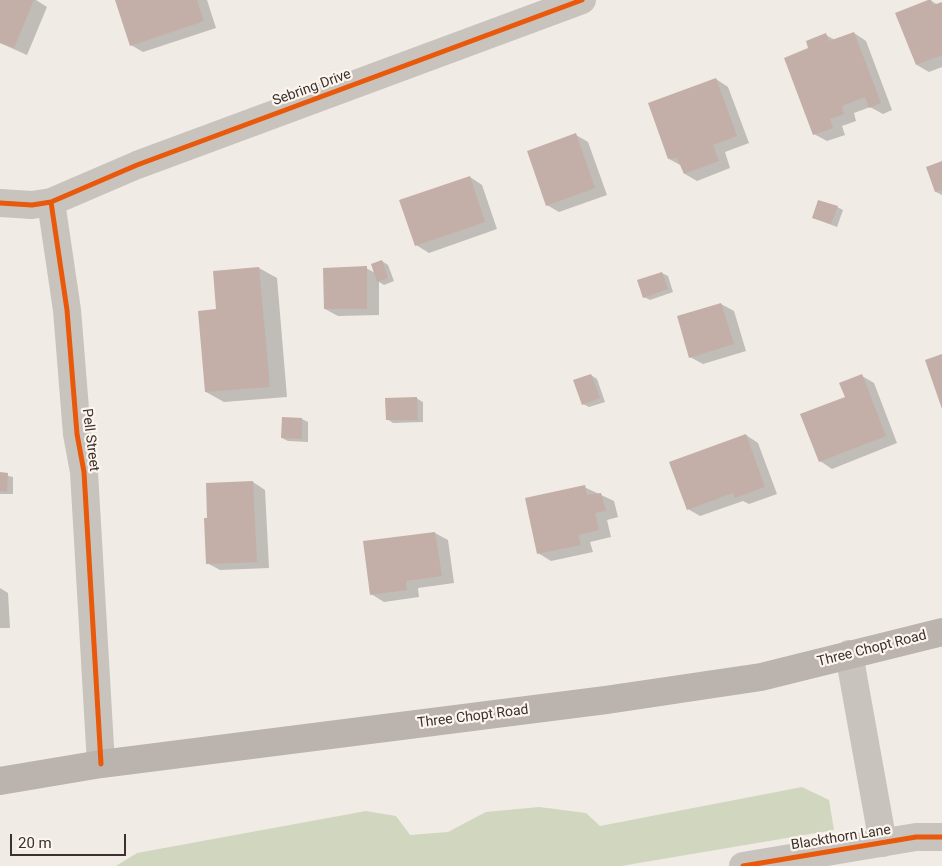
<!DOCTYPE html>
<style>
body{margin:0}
#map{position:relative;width:942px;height:866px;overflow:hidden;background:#f0ebe5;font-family:Roboto,sans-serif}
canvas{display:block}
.scale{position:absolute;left:10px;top:834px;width:116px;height:22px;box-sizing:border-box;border:2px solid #3b302b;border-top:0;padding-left:6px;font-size:15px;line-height:18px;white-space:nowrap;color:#3b302b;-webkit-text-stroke:4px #fbf5ee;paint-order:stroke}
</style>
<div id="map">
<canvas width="942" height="866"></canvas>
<div class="scale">20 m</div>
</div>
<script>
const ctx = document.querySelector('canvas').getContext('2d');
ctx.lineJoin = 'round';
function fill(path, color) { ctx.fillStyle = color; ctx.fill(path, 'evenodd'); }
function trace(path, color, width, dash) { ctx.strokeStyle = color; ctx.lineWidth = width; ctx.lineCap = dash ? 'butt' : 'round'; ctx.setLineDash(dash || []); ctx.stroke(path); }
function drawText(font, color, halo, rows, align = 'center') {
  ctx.font = font + ' Roboto,sans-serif'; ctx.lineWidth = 4.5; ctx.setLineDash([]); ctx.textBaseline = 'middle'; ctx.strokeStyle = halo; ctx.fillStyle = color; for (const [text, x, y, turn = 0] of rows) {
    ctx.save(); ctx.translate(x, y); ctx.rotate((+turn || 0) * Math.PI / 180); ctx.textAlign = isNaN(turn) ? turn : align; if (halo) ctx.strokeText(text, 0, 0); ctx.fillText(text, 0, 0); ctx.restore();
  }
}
const green = new Path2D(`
 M 802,787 L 829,800 L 834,830 L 621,866 L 116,866 L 137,853 L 366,811 L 396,816 L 410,835 L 448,832 L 486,812 L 539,807 L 586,813 L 600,826 Z`);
const shadow = new Path2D(`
 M 0,0 L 36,0 L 47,7 L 27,55 L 0,43 Z
 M 116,0 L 207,0 L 216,28 L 143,52 L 131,45 Z
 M 930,0 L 938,5 L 942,3 L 942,67 L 929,72 L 917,65 Z
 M 854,33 L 866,41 L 892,110 L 883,114 L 870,107 L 854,113 L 856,121 L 842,126 L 845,135 L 827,141 L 814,134 L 810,49 L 826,35 L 835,40 Z
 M 716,79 L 728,87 L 749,143 L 725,152 L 730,168 L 697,181 L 685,174 L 682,166 L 669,159 Z
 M 576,135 L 588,142 L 607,195 L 559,212 L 547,205 Z
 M 942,162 L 942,195 L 936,192 Z
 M 470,177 L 482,185 L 497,229 L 429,253 L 416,245 Z
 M 837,207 L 843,210 L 837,227 L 813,218 Z
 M 382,261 L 388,265 L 394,281 L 384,285 L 379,282 L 379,315 L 338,316 L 325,309 L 366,268 L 375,273 Z
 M 259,268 L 277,278 L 287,397 L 224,402 L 206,392 L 217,311 Z
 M 662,273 L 668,276 L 673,292 L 650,300 L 644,297 Z
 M 721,304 L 734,311 L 746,351 L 703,364 L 690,357 Z
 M 591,375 L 597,379 L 605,402 L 589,407 L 583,404 Z
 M 862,376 L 874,383 L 897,443 L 832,469 L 820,461 L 846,397 Z
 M 416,398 L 423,402 L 423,422 L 393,423 L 387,419 Z
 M 283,418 L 302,419 L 308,422 L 308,442 L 288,441 L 282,438 Z
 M 746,435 L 758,443 L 777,494 L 749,504 L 743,501 L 700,516 L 688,509 Z
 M 0,474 L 13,477 L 13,494 L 0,494 Z
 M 253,482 L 265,490 L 269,568 L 220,570 L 207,563 L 208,519 Z
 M 584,487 L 614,501 L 618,517 L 607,520 L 611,537 L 590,542 L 593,552 L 551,561 L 538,553 Z
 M 435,533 L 448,540 L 454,583 L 418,588 L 419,597 L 384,602 L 371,594 L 365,542 Z
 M 0,588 L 8,593 L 10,628 L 0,628 Z`);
const building = new Path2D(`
 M 0,0 L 34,0 L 14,48 L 0,43 Z
 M 115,0 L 197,0 L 204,21 L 130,46 Z
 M 928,0 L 931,0 L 933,5 L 942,2 L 942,55 L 916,65 L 895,13 Z
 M 854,32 L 881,103 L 869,108 L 865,97 L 842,106 L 844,114 L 830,119 L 833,128 L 813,135 L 784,58 L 808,48 L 806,41 L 826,33 L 829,41 Z
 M 716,78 L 737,136 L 713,145 L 719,161 L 684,174 L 677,158 L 668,159 L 648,103 Z
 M 576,133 L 595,188 L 546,206 L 527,151 Z
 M 942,161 L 942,190 L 935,192 L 926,167 Z
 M 470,176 L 485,222 L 415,246 L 399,200 Z
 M 818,200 L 838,206 L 831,224 L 812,218 Z
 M 382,260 L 388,278 L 377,282 L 371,264 Z
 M 367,266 L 367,309 L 324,309 L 323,268 Z
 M 259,267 L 270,387 L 205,392 L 198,311 L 216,309 L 213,271 Z
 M 662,272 L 668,289 L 643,298 L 637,280 Z
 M 721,303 L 734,344 L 689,358 L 677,316 Z
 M 942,354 L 942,409 L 925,360 Z
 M 591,374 L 600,398 L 582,405 L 573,380 Z
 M 862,374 L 886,436 L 819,462 L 800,414 L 845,397 L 839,383 Z
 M 417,397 L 418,420 L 386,420 L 385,398 Z
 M 282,417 L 302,418 L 302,439 L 281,438 Z
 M 746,434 L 765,487 L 735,498 L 733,493 L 687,510 L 669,462 Z
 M 0,472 L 8,473 L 7,492 L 0,491 Z
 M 253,481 L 257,562 L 206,564 L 204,518 L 207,518 L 206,483 Z
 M 585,485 L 587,495 L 601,493 L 606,511 L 595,513 L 599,530 L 578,535 L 581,545 L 537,554 L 525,498 Z
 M 435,532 L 442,576 L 406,581 L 407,590 L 370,595 L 363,541 Z`);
const minor = new Path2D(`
 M 51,202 L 67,310 L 77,434 L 84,472 L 101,764
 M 0,203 L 32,205 L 51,202 L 137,165 L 582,0
 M 849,654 L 883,843
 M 743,866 L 916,837 L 942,837`);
const secondary = new Path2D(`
 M 0,781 L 101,764 L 606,700 L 761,677 L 942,632`);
const cycleway = new Path2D(`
 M 51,202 L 67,310 L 77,434 L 84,472 L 101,764
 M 0,203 L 32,205 L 51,202 L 137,165 L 582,0
 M 743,866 L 916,837 L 942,837`);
const streetNames = [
 ["Sebring Drive",312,88,-20],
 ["Pell Street",90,440,83],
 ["Three Chopt Road",872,649,-14],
 ["Three Chopt Road",473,717,-7],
 ["Blackthorn Lane",841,838,-9]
];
fill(green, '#d1d6bf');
fill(shadow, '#0003');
fill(building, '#c3afa7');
trace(minor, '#c9c3be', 28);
trace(secondary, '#bab3ae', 28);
trace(cycleway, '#e8590c', 5);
drawText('14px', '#3b302b', '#fbf5ee', streetNames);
</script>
